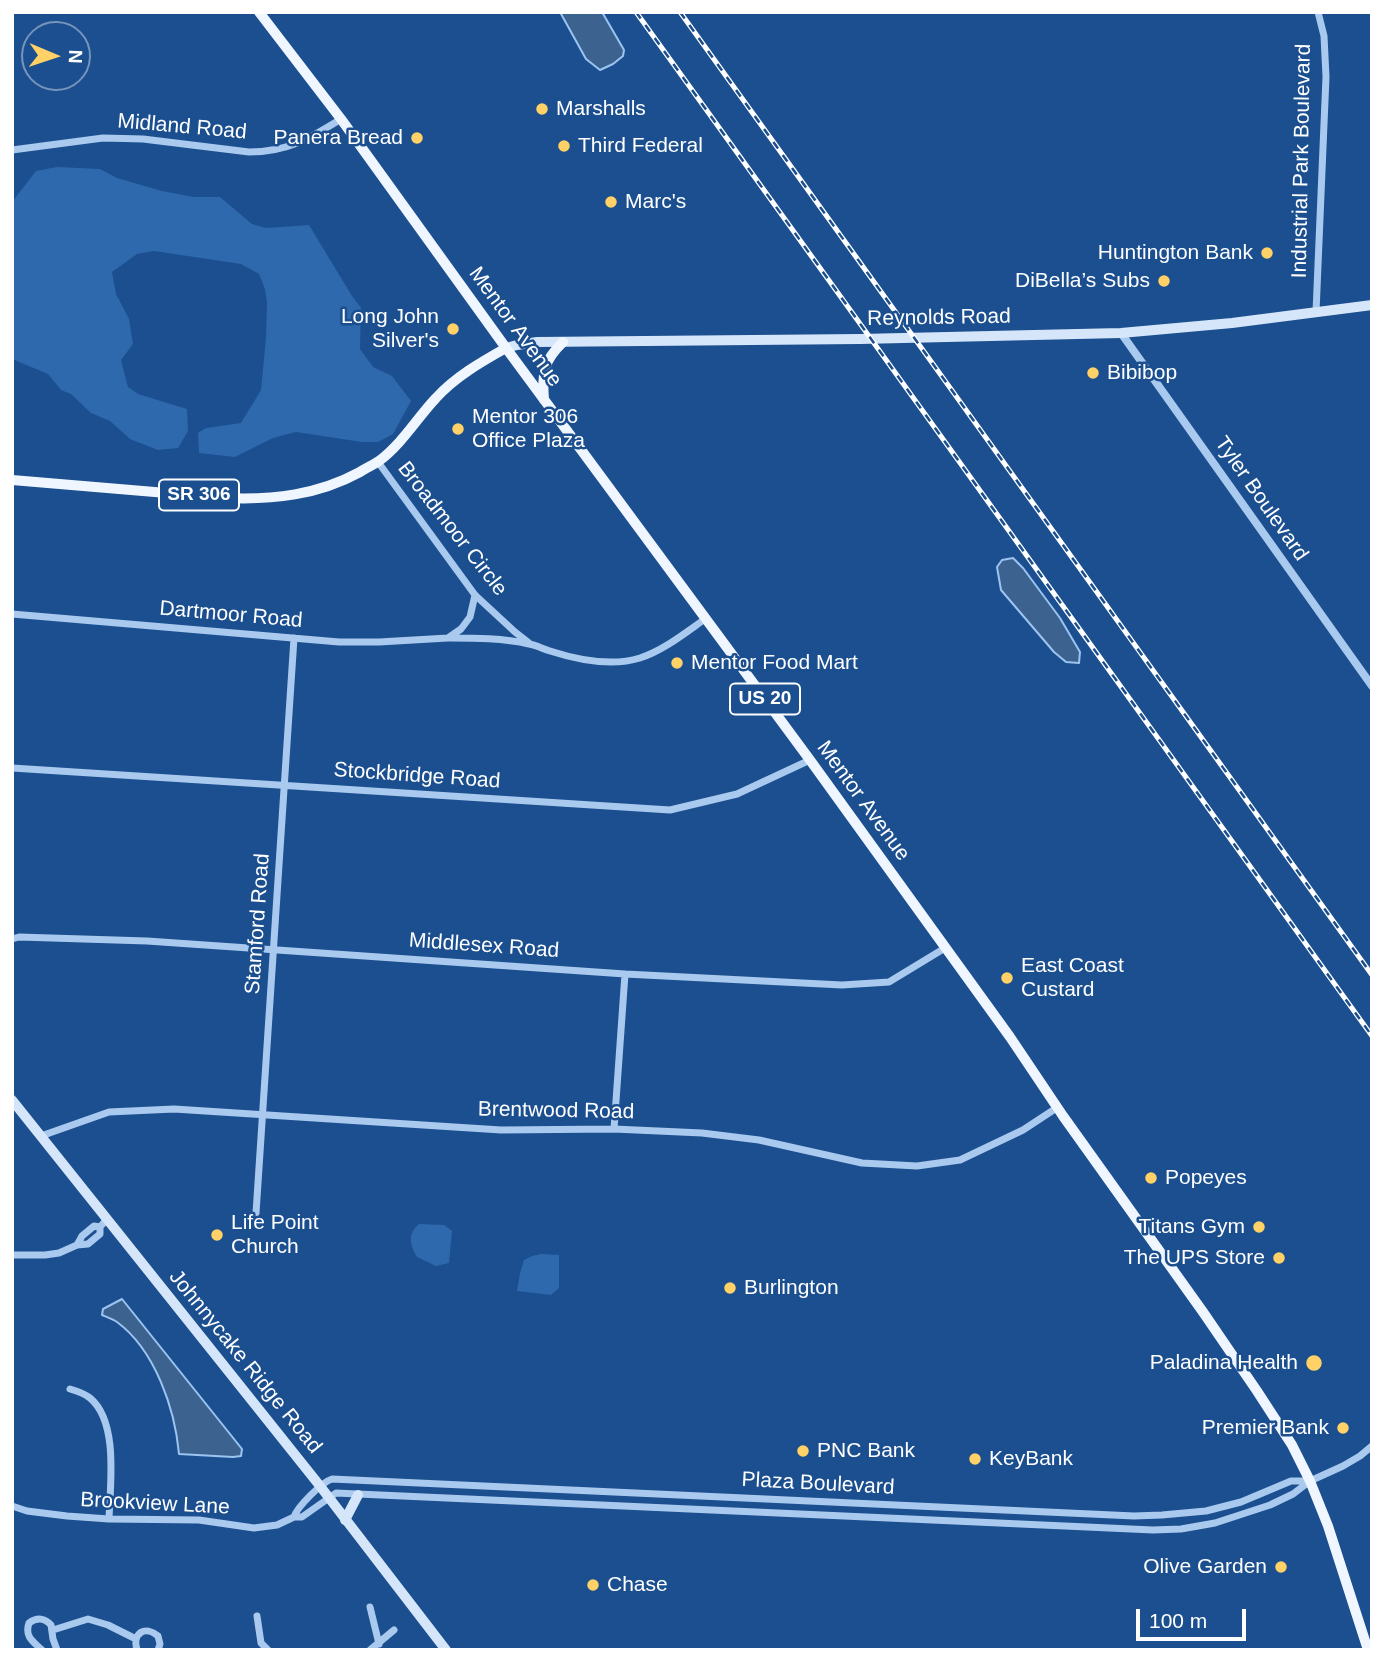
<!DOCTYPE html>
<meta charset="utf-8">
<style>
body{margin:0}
#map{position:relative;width:1384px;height:1662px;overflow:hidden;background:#1b4f8f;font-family:Arial,sans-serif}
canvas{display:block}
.frame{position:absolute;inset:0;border:14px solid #fff;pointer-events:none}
.north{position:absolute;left:21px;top:21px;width:70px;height:70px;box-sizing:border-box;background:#1b4f8f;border:2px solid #7695bc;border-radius:50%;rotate:92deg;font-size:19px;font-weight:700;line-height:28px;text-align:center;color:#fff}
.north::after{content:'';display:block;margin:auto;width:24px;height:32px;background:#ffd166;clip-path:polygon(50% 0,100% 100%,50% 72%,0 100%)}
.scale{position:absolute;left:1136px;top:1609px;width:110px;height:32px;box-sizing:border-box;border:4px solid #fff;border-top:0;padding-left:9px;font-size:21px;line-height:24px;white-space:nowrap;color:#fff;-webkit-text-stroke:5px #1b4f8f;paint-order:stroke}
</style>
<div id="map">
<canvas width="1384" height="1662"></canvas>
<div class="frame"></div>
<div class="north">N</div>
<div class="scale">100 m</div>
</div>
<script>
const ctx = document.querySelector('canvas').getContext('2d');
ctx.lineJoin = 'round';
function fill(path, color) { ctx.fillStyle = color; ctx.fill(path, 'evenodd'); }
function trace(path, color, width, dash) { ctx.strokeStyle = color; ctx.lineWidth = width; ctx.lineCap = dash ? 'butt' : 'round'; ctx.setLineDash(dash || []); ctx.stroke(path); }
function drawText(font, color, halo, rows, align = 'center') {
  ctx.font = font + ' Arial,sans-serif'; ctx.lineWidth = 5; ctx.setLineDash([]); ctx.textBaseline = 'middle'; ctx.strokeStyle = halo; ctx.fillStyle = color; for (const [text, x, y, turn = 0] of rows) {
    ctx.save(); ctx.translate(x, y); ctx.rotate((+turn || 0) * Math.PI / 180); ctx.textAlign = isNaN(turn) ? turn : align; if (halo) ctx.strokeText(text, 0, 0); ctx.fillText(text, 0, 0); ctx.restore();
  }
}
const green = new Path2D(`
 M 57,167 L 100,169 L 117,178 L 162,191 L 194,197 L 220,197 L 252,224 L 266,228 L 309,225 L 352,296 L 361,308 L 360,349 L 373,367 L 392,376 L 411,401 L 393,434 L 378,442 L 362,442 L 296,432 L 273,438 L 235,457 L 199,453 L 198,433 L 206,428 L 241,423 L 261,390 L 266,338 L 267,303 L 265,289 L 259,274 L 241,264 L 154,251 L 137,254 L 112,272 L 116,294 L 129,319 L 133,344 L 121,360 L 128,387 L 138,394 L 187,409 L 188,431 L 178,448 L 158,450 L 130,439 L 110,421 L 91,413 L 71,394 L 61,390 L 48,374 L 12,359 L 12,202 L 36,171 Z
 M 419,1224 L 444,1225 L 452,1231 L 449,1263 L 436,1266 L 417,1257 C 410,1245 407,1234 419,1224 Z
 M 541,1254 L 559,1255 L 559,1288 L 551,1295 L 517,1291 L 520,1273 L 524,1260 L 532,1256 Z`);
const water = new Path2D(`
 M 560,12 L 602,12 L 624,50 L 623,56 L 613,64 L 600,70 L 586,59 Z
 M 1013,558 L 1023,568 L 1060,618 L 1080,652 L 1079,663 L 1066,662 L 1054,652 L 1001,590 L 997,567 L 1002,560 Z
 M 122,1299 L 242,1449 L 241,1456 L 233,1457 L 179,1454 C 175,1409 155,1350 117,1322 C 113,1319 107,1317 102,1315 L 103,1309 Z`);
const minor = new Path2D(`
 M 12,150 L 103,138 L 143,139 L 249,152 C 287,152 309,139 341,119
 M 1316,312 L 1326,77 L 1324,36 L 1318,12
 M 378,462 L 475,595 L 515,632 L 529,643
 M 12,614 L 339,642 L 379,642 L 448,638 L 461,629 L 470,617 L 475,595
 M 449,638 C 475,638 503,638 529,644 C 536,645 543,649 550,651 C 578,660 611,667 640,658 C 664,650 685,633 705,619
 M 12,768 L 670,810 L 737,794 L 810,760
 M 12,939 L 19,937 L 147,941 L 625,974 L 842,985 L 889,982 L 945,948
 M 614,1129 L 625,974
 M 41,1136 L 109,1112 L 174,1109 L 501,1130 L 614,1129 L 702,1133 L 759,1140 L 862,1163 L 917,1166 L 960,1160 L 1023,1130 L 1058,1107
 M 256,1213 L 294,638
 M 77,1245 L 82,1236 L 94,1226 L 100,1227
 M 12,1255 L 45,1255 L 59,1253 L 77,1245 L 88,1244 L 100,1234 L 100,1227 L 107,1219
 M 70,1389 C 77,1391 84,1393 90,1398 C 119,1422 110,1486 109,1519
 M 12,1506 L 27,1511 L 67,1516 L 109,1519 L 199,1520 L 254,1528 L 277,1525 L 294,1517 L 302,1517 L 336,1493 L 1153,1530 L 1181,1529 L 1215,1523 L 1270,1505 L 1293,1494 L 1310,1481 L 1343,1466 L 1360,1456 L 1372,1446
 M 294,1517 C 297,1507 322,1482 332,1479 L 1134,1516 L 1162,1515 L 1206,1511 L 1241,1502 L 1291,1481 L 1310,1481
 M 370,1607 L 379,1644
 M 257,1616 L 261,1643 L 268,1650
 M 53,1630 L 88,1619 L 108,1625 L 136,1639
 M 42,1650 C 34,1642 24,1637 29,1623 C 37,1617 45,1618 51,1625 L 53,1639 L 57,1650
 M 137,1650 C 132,1633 145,1625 158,1636 L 160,1644 L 158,1650
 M 370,1650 L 394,1630`);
const tertiary = new Path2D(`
 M 1121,333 L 1372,686`);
const secondary = new Path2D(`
 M 506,348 L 517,345 L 537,342 L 860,339 L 1121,333 L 1232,323 L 1372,305
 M 12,1100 L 320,1486 L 446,1650
 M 345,1520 L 358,1495`);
const primary = new Path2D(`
 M 259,12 L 341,119 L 506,348 L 810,760 L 1010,1037 L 1063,1116 L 1203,1312 L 1257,1391 L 1292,1445 L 1310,1481 L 1328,1526 L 1368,1650
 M 544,400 C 542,373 543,361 563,342
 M 12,480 L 226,498 C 273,500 318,495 360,472 C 366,468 373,465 379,461 C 402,444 417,418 436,398 C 455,377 481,362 506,348`);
const rail = new Path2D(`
 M 636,12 L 1372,1036
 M 680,12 L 1372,975`);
const markers = [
 [542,109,7,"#ffd166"],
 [417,138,7,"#ffd166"],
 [564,146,7,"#ffd166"],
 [611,202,7,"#ffd166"],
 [1267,253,7,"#ffd166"],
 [1164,281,7,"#ffd166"],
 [453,329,7,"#ffd166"],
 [1093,373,7,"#ffd166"],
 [458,429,7,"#ffd166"],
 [677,663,7,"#ffd166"],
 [1007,978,7,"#ffd166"],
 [1151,1178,7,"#ffd166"],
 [1259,1227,7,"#ffd166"],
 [217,1235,7,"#ffd166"],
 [1279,1258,7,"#ffd166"],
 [730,1288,7,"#ffd166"],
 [1314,1363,9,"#ffd166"],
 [1343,1428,7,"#ffd166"],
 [803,1451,7,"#ffd166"],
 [975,1459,7,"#ffd166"],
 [1281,1567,7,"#ffd166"],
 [593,1585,7,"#ffd166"]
];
const shields = [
 [199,495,80],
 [765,699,70]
];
const shieldNames = [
 ["SR 306",199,495],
 ["US 20",765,699]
];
const poiNames = [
 ["Marshalls",556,109],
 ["Panera Bread",403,138,"right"],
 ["Third Federal",578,146],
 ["Marc's",625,202],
 ["Huntington Bank",1253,253,"right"],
 ["DiBella’s Subs",1150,281,"right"],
 ["Long John",439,317,"right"],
 ["Silver's",439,341,"right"],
 ["Bibibop",1107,373],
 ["Mentor 306",472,417],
 ["Office Plaza",472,441],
 ["Mentor Food Mart",691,663],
 ["East Coast",1021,966],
 ["Custard",1021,990],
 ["Popeyes",1165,1178],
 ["Life Point",231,1223],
 ["Church",231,1247],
 ["Titans Gym",1245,1227,"right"],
 ["The UPS Store",1265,1258,"right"],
 ["Burlington",744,1288],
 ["Paladina Health",1298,1363,"right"],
 ["Premier Bank",1329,1428,"right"],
 ["PNC Bank",817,1451],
 ["KeyBank",989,1459],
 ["Olive Garden",1267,1567,"right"],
 ["Chase",607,1585]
];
const streetNames = [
 ["Midland Road",182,127,5],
 ["Industrial Park Boulevard",1302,161,-89],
 ["Reynolds Road",939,318,-1],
 ["Mentor Avenue",515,327,54],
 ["Tyler Boulevard",1261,499,55],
 ["Broadmoor Circle",452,529,52],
 ["Dartmoor Road",231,615,5],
 ["Stockbridge Road",417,776,4],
 ["Mentor Avenue",863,801,54],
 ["Stamford Road",258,924,-86],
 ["Middlesex Road",484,946,4],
 ["Brentwood Road",556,1111,1],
 ["Johnnycake Ridge Road",245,1362,51],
 ["Plaza Boulevard",818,1484,3],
 ["Brookview Lane",155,1504,3]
];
fill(green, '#2e69ad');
fill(water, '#3c6290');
trace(water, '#9cc4f0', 2);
trace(minor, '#a9c9ee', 7);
trace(tertiary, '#a9c9ee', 8);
trace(secondary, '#d6e6fa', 10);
trace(primary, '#f0f6ff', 10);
trace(rail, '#fff', 5);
trace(rail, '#1b4f8f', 2.5, [8]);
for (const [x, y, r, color] of markers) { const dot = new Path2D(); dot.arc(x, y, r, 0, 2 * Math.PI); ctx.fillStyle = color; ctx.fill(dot); trace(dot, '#1b4f8f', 2.5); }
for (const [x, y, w] of shields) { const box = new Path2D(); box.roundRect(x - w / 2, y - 15.5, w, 31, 5); ctx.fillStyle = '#1b4f8f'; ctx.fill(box); trace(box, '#fff', 2); }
drawText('bold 19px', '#fff', null, shieldNames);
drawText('21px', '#fff', '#1b4f8f', poiNames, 'left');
drawText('21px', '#fff', '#1b4f8f', streetNames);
</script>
